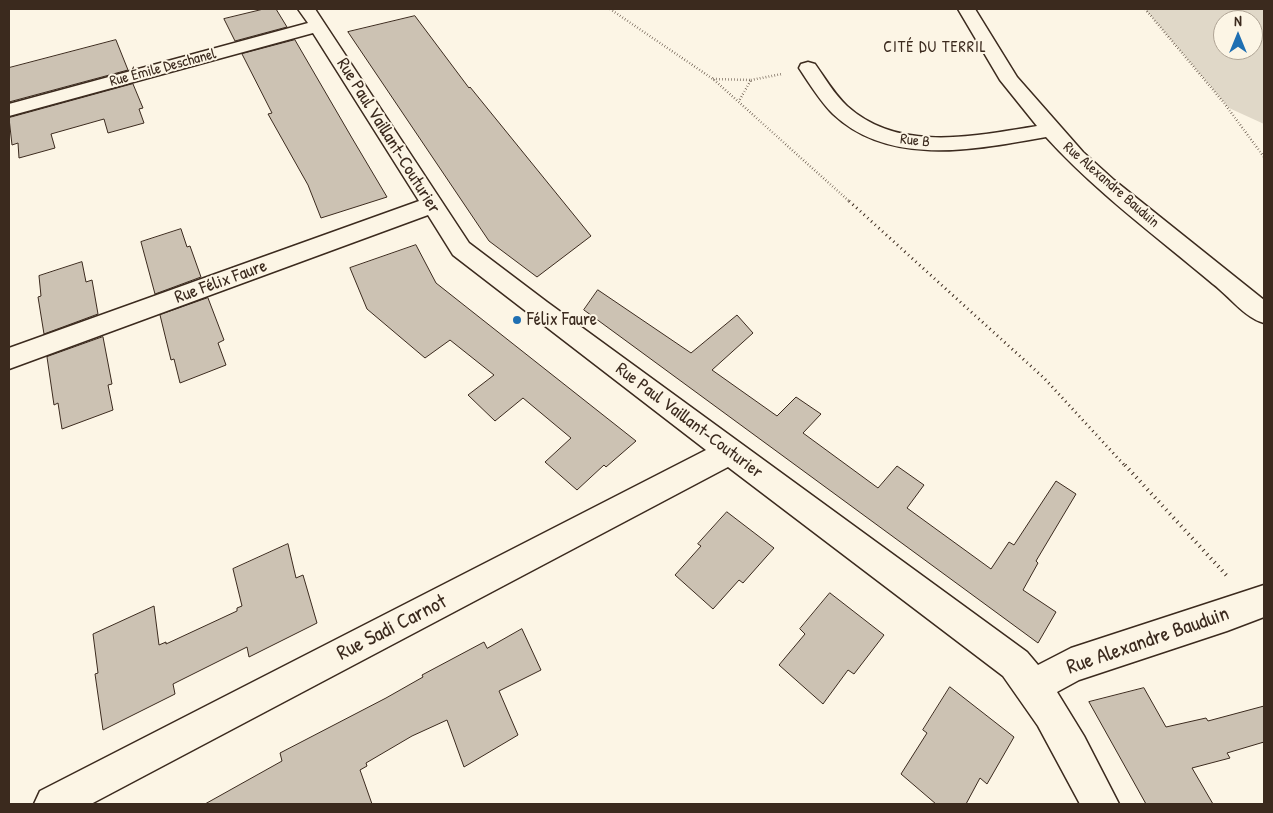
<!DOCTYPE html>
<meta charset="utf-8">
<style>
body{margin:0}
#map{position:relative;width:1273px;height:813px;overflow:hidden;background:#fcf5e5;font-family:"Patrick Hand",sans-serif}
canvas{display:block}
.frame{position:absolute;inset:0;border:10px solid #3b2a1e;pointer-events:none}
.north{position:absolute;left:1213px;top:10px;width:50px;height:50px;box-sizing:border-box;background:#fcf5e5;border:1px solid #afa495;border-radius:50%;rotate:0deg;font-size:14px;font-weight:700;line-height:20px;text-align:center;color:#3b2a1e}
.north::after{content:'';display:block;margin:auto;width:18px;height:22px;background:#1f6fb2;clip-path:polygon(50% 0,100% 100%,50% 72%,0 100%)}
</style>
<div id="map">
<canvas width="1273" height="813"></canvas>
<div class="frame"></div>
<div class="north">N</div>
</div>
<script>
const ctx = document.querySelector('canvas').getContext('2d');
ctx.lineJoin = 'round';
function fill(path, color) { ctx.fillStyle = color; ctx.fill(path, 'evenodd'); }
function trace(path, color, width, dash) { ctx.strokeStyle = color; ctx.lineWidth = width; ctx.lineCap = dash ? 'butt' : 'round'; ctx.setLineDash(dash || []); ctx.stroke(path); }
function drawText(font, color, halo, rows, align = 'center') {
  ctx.font = font + ' "Patrick Hand",sans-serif'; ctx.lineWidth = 4; ctx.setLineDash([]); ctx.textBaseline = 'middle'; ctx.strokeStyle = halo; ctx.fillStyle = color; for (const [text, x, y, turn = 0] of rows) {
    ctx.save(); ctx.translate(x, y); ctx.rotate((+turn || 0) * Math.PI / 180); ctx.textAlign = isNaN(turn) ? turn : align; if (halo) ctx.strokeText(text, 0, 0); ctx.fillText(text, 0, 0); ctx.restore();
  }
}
const green = new Path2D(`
 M 1145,9 L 1264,9 L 1264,124 L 1229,108 ZM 1223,20 L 1253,20 L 1253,50 L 1223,50 Z`);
const building = new Path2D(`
 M 264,9 L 276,9 L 287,27 L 235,41 L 224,19 Z
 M 415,16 L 469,88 L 470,87 L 591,236 L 537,277 L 489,241 L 348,32 Z
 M 116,40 L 128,70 L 9,102 L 9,68 Z
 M 295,40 L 352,138 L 387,197 L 321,218 L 308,185 L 268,114 L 272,113 L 242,54 Z
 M 133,84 L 143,108 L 139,109 L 144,123 L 108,133 L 104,119 L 51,134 L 55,148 L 19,158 L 18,143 L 12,145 L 9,118 Z
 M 181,229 L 187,247 L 190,246 L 201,277 L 155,294 L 141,242 Z
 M 416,245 L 436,283 L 636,441 L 606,467 L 604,465 L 577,490 L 545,462 L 571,438 L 523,398 L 495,421 L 468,395 L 494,375 L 450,340 L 425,358 L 367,309 L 350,268 Z
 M 82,262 L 86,282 L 92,280 L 98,314 L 44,334 L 38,297 L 41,296 L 39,276 Z
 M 598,290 L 691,353 L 737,315 L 753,333 L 712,370 L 777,416 L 796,397 L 821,414 L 803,433 L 878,488 L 897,466 L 924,485 L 907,508 L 991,569 L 1009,542 L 1014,545 L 1056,481 L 1076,494 L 1036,561 L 1038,563 L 1023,590 L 1056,612 L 1038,643 L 584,310 Z
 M 208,298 L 224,340 L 218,343 L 226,365 L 180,383 L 174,359 L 171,360 L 160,315 Z
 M 103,337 L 112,384 L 108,385 L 113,410 L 62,429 L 58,403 L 54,405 L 47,357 Z
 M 727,512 L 774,548 L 743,583 L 739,580 L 713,609 L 675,575 L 701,546 L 698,544 Z
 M 288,544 L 296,578 L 303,575 L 317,623 L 249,657 L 247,647 L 173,684 L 175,694 L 103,730 L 95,674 L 98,673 L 93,634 L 154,606 L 159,645 L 166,642 L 166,644 L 237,611 L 237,608 L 242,606 L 233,569 Z
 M 830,593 L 884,635 L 854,674 L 848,670 L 823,704 L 779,665 L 805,634 L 800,629 Z
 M 522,629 L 541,670 L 499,691 L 518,735 L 464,767 L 447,720 L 412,736 L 366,763 L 367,766 L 360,770 L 372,804 L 205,804 L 282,761 L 280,753 L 386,698 L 423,677 L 422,675 L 484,642 L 487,648 Z
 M 950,687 L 1014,737 L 987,784 L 980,778 L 966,804 L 936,804 L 901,774 L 927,733 L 923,730 Z
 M 1144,688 L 1166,727 L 1206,718 L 1208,721 L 1264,706 L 1264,742 L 1227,753 L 1230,758 L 1192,768 L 1213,804 L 1146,804 L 1089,702 Z`);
const pathFar2 = new Path2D(`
 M 610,9 L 713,79 L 850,202
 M 1145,9 L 1224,103 L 1264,157
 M 713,79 L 751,80 L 739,101
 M 751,80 L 782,74`);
const pathFar1 = new Path2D(`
 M 849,201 L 1044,378 L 1126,467`);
const path = new Path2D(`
 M 1125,465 L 1228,577`);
const minor = new Path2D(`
 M 298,9 L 315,9 L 469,243 L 547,302 L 1027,652 L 1038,665 L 1071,648 L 1264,585 L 1264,617 L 1227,631 L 1079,680 L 1057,692 L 1084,736 L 1119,804 L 1080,804 L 1038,726 L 1003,676 L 728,467 L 91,804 L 34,804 L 40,791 L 706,450 L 453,255 L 428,215 L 9,369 L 9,348 L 419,201 L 313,33 L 9,116 L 9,104 L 308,23 Z
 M 958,9 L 975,9 L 1017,77 L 1083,152 L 1114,180 L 1264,300 L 1264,323 C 1245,318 1229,296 1213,284 C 1156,236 1096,192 1046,137 C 978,149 890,168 833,114 C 820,101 809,83 799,68 L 801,64 L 808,62 L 815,64 C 825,78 834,94 847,106 C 899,153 975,136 1037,126 L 1000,80 Z`);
const markers = [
 [517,320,5,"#1f6fb2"]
];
const farStreetnames = [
 ["Rue Émile Deschanel",163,68,-15],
 ["Rue B",915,141,7],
 ["Rue Alexandre Bauduin",1111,185,41]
];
const farNeighbourhoodnames = [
 ["CITÉ DU TERRIL",935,48]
];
const streetNames = [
 ["Rue Paul Vaillant-Couturier",388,136,58],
 ["Rue Félix Faure",221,282,-20],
 ["Rue Paul Vaillant-Couturier",689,421,37]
];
const poiNames = [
 ["Félix Faure",527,320]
];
const nearStreetnames = [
 ["Rue Sadi Carnot",392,628,-27],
 ["Rue Alexandre Bauduin",1148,641,-19]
];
fill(green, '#e0d8c8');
fill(building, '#ccc2b3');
trace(building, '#3b2a1e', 1);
trace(minor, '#3b2a1e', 3);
trace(pathFar2, '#3b2a1e', 2.5, [0.5, 2.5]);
trace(pathFar1, '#3b2a1e', 3, [1, 4]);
trace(path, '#3b2a1e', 4, [1, 4.5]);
fill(minor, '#fcf5e5');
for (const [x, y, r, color] of markers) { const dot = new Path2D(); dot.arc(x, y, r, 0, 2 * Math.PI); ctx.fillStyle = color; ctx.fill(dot); trace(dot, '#fcf5e5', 2); }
drawText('15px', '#3b2a1e', '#fcf5e5', farStreetnames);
ctx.letterSpacing = '1px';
drawText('16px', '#3b2a1e', '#fcf5e5', farNeighbourhoodnames);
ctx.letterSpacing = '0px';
drawText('18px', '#3b2a1e', '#fcf5e5', streetNames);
drawText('18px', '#3b2a1e', '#fcf5e5', poiNames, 'left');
drawText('21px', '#3b2a1e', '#fcf5e5', nearStreetnames);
</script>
